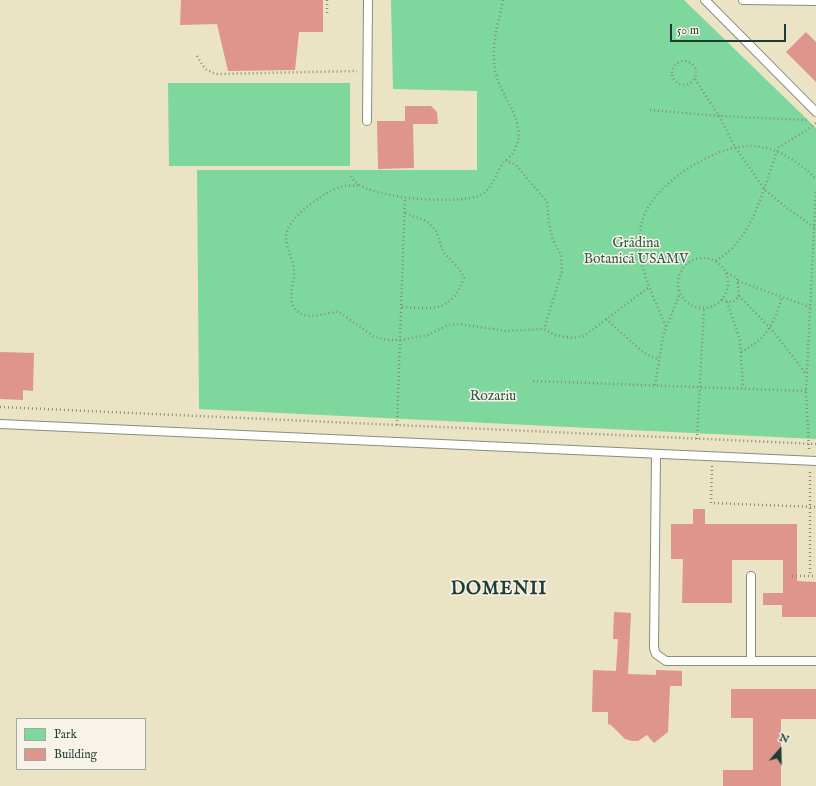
<!DOCTYPE html>
<meta charset="utf-8">
<style>
body{margin:0}
#map{position:relative;width:816px;height:786px;overflow:hidden;background:#eae3c4;font-family:"IM FELL English",serif}
canvas{display:block}
.legend{position:absolute;left:16px;top:718px;width:130px;height:52px;box-sizing:border-box;background:#f7f3e8;border:1px solid #a1aaa0;margin:0;padding:5px 7px;list-style:none;font-size:12px;color:#1f3d34}
.legend li{display:flex;align-items:center;gap:8px;height:20px}
.legend b{width:20px;border:1px solid #a1aaa0}
.north{position:absolute;left:760px;top:730px;width:40px;height:40px;-webkit-text-stroke:3px #f7f3e8;paint-order:stroke;rotate:20deg;font-size:11px;font-weight:700;line-height:16px;text-align:center;color:#1f3d34}
.north::after{content:'';display:block;margin:auto;width:14px;height:18px;background:#1f3d34;clip-path:polygon(50% 0,100% 100%,50% 72%,0 100%)}
.scale{position:absolute;left:670px;top:24px;width:116px;height:18px;box-sizing:border-box;border:2px solid #1f3d34;border-top:0;padding-left:5px;font-size:12px;line-height:14px;white-space:nowrap;color:#1f3d34;-webkit-text-stroke:3px #f7f3e8;paint-order:stroke}
</style>
<div id="map">
<canvas width="816" height="786"></canvas>
<ul class="legend">
<li><b style="height:11px;background:#7ed79d"></b>Park</li>
<li><b style="height:11px;background:#de958b"></b>Building</li>
</ul>
<div class="north">N</div>
<div class="scale">50 m</div>
</div>
<script>
const ctx = document.querySelector('canvas').getContext('2d');
ctx.lineJoin = 'round';
function fill(path, color) { ctx.fillStyle = color; ctx.fill(path, 'evenodd'); }
function trace(path, color, width, dash) { ctx.strokeStyle = color; ctx.lineWidth = width; ctx.lineCap = dash ? 'butt' : 'round'; ctx.setLineDash(dash || []); ctx.stroke(path); }
function drawText(font, color, halo, rows, align = 'center') {
  ctx.font = font + ' "IM FELL English",serif'; ctx.lineWidth = 3; ctx.setLineDash([]); ctx.textBaseline = 'middle'; ctx.strokeStyle = halo; ctx.fillStyle = color; for (const [text, x, y, turn = 0] of rows) {
    ctx.save(); ctx.translate(x, y); ctx.rotate((+turn || 0) * Math.PI / 180); ctx.textAlign = isNaN(turn) ? turn : align; if (halo) ctx.strokeText(text, 0, 0); ctx.fillText(text, 0, 0); ctx.restore();
  }
}
const green = new Path2D(`
 M 391,0 L 684,0 L 816,128 L 816,439 L 199,409 L 197,170 L 477,170 L 477,91 L 393,89 Z
 M 168,83 L 350,83 L 350,166 L 169,166 Z`);
const building = new Path2D(`
 M 181,0 L 323,0 L 323,32 L 299,32 L 295,70 L 228,71 L 217,24 L 180,25 Z
 M 806,32 L 816,42 L 816,82 L 786,52 Z
 M 405,106 L 431,106 L 437,112 L 438,124 L 413,124 L 414,168 L 378,169 L 377,121 L 405,121 Z
 M 0,352 L 34,353 L 33,391 L 23,390 L 23,400 L 0,399 Z
 M 693,509 L 705,509 L 705,524 L 797,524 L 797,581 L 816,582 L 816,617 L 782,617 L 782,605 L 763,605 L 763,593 L 783,593 L 783,560 L 732,560 L 732,603 L 682,603 L 683,559 L 671,559 L 671,524 L 693,524 Z
 M 614,612 L 631,613 L 628,674 L 656,675 L 656,670 L 682,671 L 682,686 L 670,686 L 668,732 L 654,743 L 647,735 L 638,741 L 632,741 L 625,739 L 611,725 L 608,724 L 608,712 L 592,712 L 593,670 L 616,671 L 618,639 L 613,639 Z
 M 731,689 L 816,689 L 816,719 L 781,719 L 781,786 L 723,786 L 723,770 L 753,770 L 753,718 L 731,718 Z`);
const path = new Path2D(`
 M 327,0 L 327,13
 M 503,0 C 498,26 491,42 495,70 C 500,100 537,129 507,160
 M 197,56 L 205,69 L 216,74 L 357,71
 M672 73a12 12 0 1 1 24 0a12 12 0 1 1-24 0Z
 M 695,79 L 719,116 L 735,147 L 765,190 L 788,209 L 814,227
 M 650,110 L 719,116 L 808,120
 M 351,176 C 360,200 461,205 481,195 C 493,188 497,170 505,160 L 516,165 L 547,202 L 549,224 L 553,240 L 561,255 L 562,271 L 544,329
 M 358,185 C 353,186 346,185 340,187 C 324,192 285,219 286,237 C 286,249 295,262 294,276 C 293,287 287,302 297,311 C 307,321 327,312 339,312 L 373,336 L 387,340 L 401,340 L 428,335 L 448,325 L 459,324 L 506,331 L 544,329 L 555,335 L 572,338 L 584,336 L 649,287
 M678 283a25 25 0 1 1 50 0a25 25 0 1 1-50 0Z
 M 716,261 C 756,236 762,188 779,147 L 807,130 L 816,123
 M 738,281 L 810,307
 M 739,296 L 773,331 L 806,374
 M 722,300 L 733,302 L 739,296 L 737,278 L 727,273
 M 727,302 L 740,340 L 743,388
 M 402,307 C 433,309 451,313 464,278 L 460,270 L 443,252 L 436,230 L 426,221 L 405,213
 M 606,319 L 644,353 L 659,360
 M 666,326 C 652,294 633,259 642,222 C 651,185 713,146 750,146 C 776,146 799,162 816,179
 M 741,352 C 767,338 774,324 782,297
 M 533,381 L 806,391
 M 655,385 L 663,336 L 680,293
 M 0,407 L 816,444
 M 397,425 L 405,197
 M 697,439 L 704,308
 M 809,449 L 806,391 L 816,189
 M 712,466 L 711,503 L 816,507
 M 810,472 L 810,576
 M 792,576 L 816,576`);
const service = new Path2D(`
 M 705,0 L 816,112
 M 743,0 L 816,1
 M 367,121 L 368,0
 M 0,424 L 816,461
 M 656,454 L 654,648 L 656,654 L 666,661 L 816,661
 M 751,661 L 751,576`);
const parkNames = [
 ["Grădina",636,244],
 ["Botanică USAMV",636,260],
 ["Rozariu",493,397]
];
const districtNames = [
 ["DOMENII",499,590]
];
fill(green, '#7ed79d');
fill(building, '#de958b');
trace(service, '#84907c', 10);
trace(path, '#84907c', 2.5, [1, 3]);
trace(service, '#fff', 8);
drawText('14px', '#325c49', '#f7f3e8', parkNames);
ctx.letterSpacing = '1px';
drawText('bold 18px', '#1f3d34', '#f7f3e8', districtNames);
ctx.letterSpacing = '0px';
</script>
